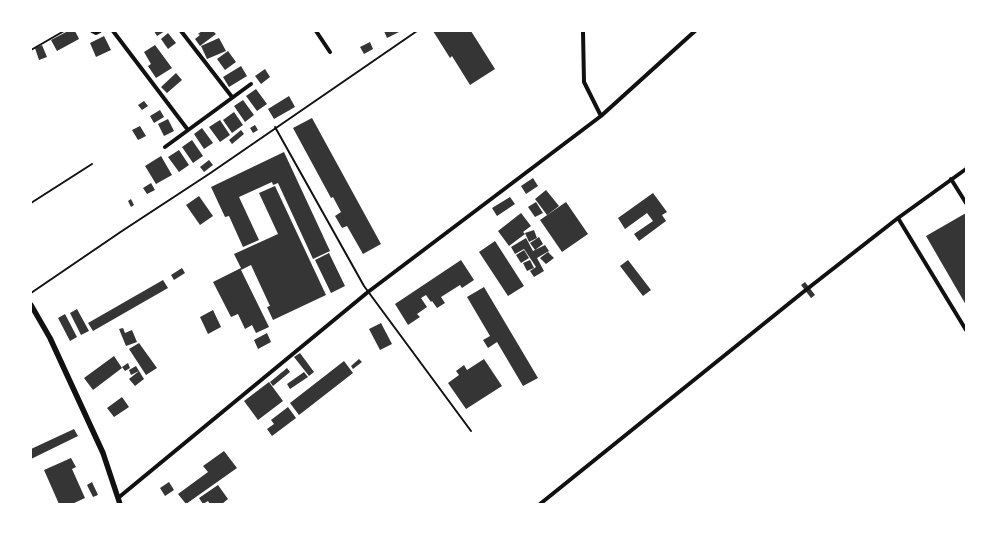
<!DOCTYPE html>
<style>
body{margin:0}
#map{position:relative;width:997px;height:535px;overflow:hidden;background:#fff;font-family:"Source Sans 3",sans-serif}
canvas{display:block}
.frame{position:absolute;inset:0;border:32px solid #fff;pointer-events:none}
</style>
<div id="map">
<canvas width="997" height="535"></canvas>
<div class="frame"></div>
</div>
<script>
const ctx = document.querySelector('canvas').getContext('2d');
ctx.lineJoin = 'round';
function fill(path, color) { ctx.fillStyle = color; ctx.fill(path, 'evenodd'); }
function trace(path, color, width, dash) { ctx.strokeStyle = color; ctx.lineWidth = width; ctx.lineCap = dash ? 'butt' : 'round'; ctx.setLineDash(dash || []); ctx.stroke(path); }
const building = new Path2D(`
 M 68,31 L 75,31 L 79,39 L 57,51 L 51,40 Z
 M 154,31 L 165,31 L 157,36 Z
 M 202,31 L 213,31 L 216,34 L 200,46 L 195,39 L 200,35 L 198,34 Z
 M 384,31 L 401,31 L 387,38 Z
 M 433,31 L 471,31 L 495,69 L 470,85 L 452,56 L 450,58 Z
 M 168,33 L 176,43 L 168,49 L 161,39 Z
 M 104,36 L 111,50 L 96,57 L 90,43 Z
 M 219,38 L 226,51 L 207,59 L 201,46 Z
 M 370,42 L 373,49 L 364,54 L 360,47 Z
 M 42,45 L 47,57 L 39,60 L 35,48 Z
 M 155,45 L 172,68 L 156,78 L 148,66 L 151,64 L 144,52 Z
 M 228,51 L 236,62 L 225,70 L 217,59 Z
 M 241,66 L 247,76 L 229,87 L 223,77 Z
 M 265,69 L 270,77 L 261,84 L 255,76 Z
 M 176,73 L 182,80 L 167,93 L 161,87 Z
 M 256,89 L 267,104 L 257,111 L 246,96 Z
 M 289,96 L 295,107 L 274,119 L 268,109 Z
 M 243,100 L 254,115 L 245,122 L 234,106 Z
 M 144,101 L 148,106 L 142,110 L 138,105 Z
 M 160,110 L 164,117 L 154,123 L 150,116 Z
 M 234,112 L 243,125 L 232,133 L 223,120 Z
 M 312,118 L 381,244 L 363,254 L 347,226 L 342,228 L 335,216 L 341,212 L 333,197 L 331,198 L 293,128 Z
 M 168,119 L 174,131 L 164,136 L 158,124 Z
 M 220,120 L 230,135 L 220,142 L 209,127 Z
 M 255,125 L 258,130 L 253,133 L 250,128 Z
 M 140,126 L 146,136 L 138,140 L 132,130 Z
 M 202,128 L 213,143 L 204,149 L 194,134 Z
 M 241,130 L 244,134 L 232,144 L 229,140 Z
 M 192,140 L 203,156 L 193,163 L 182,147 Z
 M 179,150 L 189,165 L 179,172 L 168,157 Z
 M 284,152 L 330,251 L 313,259 L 278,183 L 273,185 L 272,182 L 239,197 L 259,240 L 243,247 L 229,216 L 225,217 L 211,187 Z
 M 161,156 L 172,175 L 156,184 L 145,166 Z
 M 209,160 L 213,165 L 204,172 L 200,167 Z
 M 533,178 L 538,186 L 526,194 L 521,186 Z
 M 151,183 L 155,190 L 147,194 L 143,188 Z
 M 275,186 L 326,295 L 273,320 L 267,307 L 270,306 L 251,265 L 241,270 L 269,327 L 256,333 L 252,325 L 245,329 L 238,314 L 231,317 L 213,282 L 241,268 L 234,254 L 278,234 L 259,193 Z
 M 546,190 L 559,206 L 547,215 L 535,199 Z
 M 653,193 L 667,212 L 662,215 L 666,221 L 639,241 L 634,234 L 653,221 L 647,213 L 625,229 L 618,218 Z
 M 199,196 L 213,216 L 200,225 L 186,205 Z
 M 510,197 L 515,204 L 497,216 L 492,208 Z
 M 131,199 L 134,205 L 131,207 L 128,201 Z
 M 536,202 L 543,213 L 535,217 L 528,207 Z
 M 566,202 L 588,234 L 562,252 L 540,220 Z
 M 521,213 L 531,226 L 523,232 L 525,234 L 509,246 L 498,231 Z
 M 966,213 L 966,305 L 926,236 Z
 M 534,230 L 537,238 L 529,242 L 525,233 Z
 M 539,237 L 543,244 L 535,250 L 530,243 Z
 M 526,238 L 533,251 L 545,245 L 549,251 L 537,258 L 544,271 L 534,277 L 530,271 L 536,267 L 524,249 L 515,254 L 511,247 Z
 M 495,241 L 524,286 L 508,296 L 479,252 Z
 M 524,250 L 529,258 L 521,263 L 516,255 Z
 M 548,252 L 554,258 L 546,264 L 540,258 Z
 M 329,253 L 345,286 L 331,293 L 315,260 Z
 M 461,260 L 474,280 L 462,288 L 460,285 L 441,297 L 445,303 L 437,308 L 432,301 L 431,302 L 426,295 L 421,298 L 427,307 L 417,314 L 420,317 L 408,325 L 395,304 Z
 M 530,260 L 534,268 L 527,271 L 523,263 Z
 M 628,260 L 651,290 L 643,296 L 620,266 Z
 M 182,268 L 185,273 L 174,280 L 171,275 Z
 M 163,280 L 168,288 L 93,331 L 88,323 Z
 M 805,282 L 815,295 L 811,298 L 801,285 Z
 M 484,287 L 538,378 L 523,386 L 497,342 L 488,348 L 483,340 L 490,336 L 467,297 Z
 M 77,309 L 89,331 L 81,335 L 70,313 Z
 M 213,310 L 221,327 L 208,334 L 200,317 Z
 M 65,314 L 77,337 L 70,341 L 58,318 Z
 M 381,323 L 392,344 L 380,350 L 369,329 Z
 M 123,328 L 125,333 L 132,330 L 137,342 L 126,346 L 119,329 Z
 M 267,333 L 271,342 L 258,349 L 254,340 Z
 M 139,343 L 157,368 L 146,375 L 129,349 Z
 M 300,353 L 314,372 L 309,376 L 294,357 Z
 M 114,356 L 122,368 L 93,390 L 84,378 Z
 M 359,359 L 362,362 L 353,369 L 351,366 Z
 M 484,359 L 502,386 L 466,409 L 448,383 L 459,375 L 456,371 L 464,365 L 467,370 Z
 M 344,361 L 353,373 L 299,415 L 290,403 Z
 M 128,363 L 130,368 L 125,371 L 122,367 Z
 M 136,366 L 139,371 L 131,375 L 129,370 Z
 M 287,368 L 290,372 L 273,386 L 270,382 Z
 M 139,371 L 144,379 L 135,386 L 129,379 Z
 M 304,372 L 308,377 L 290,389 L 287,384 Z
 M 269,382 L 283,401 L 258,420 L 244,401 Z
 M 122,397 L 129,407 L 114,417 L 107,408 Z
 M 288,407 L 296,418 L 272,436 L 267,429 L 274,424 L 271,420 Z
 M 74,429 L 78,436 L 31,459 L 31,449 Z
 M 224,451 L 237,468 L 186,504 L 178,494 L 208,472 L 203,466 Z
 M 71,458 L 76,467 L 72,469 L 85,498 L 72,504 L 59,504 L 44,470 Z
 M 92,482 L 98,495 L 93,497 L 87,485 Z
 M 169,482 L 174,490 L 165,496 L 160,488 Z
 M 218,485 L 228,499 L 222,504 L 210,504 L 208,501 L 203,504 L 199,498 Z`);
const service = new Path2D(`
 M 31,50 L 64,31
 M 275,127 L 364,286 L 471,431
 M 31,203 L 92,164
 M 31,293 L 122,231 L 209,174 L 417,31`);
const minor = new Path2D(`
 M 92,31 L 96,33 L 100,31
 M 113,31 L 188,130
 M 181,31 L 232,97
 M 316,31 L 330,52
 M 583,31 L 584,82 L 601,116
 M 165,147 L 251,84
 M 951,179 L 966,203
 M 898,218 L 966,330
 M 118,498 L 368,292 L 601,116 L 695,31
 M 540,504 L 802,293 L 898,218 L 966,169`);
const secondary = new Path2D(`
 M 31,305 L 50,338 L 103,453 L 120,504`);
fill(building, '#353535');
trace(service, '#111', 2);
trace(minor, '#111', 4);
trace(secondary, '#111', 5.5);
</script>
